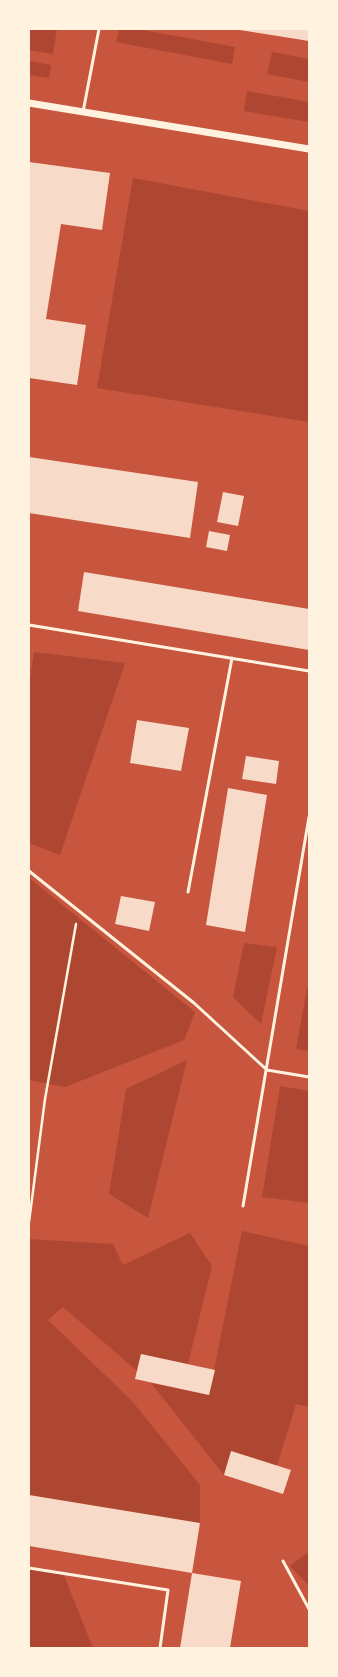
<!DOCTYPE html>
<style>
body{margin:0}
#map{position:relative;width:338px;height:1677px;overflow:hidden;background:#c8553d;font-family:Overpass,sans-serif}
canvas{display:block}
.frame{position:absolute;inset:0;border:30px solid #fff3e0;pointer-events:none}
</style>
<div id="map">
<canvas width="338" height="1677"></canvas>
<div class="frame"></div>
</div>
<script>
const ctx = document.querySelector('canvas').getContext('2d');
ctx.lineJoin = 'round';
function fill(path, color) { ctx.fillStyle = color; ctx.fill(path, 'evenodd'); }
function trace(path, color, width, dash) { ctx.strokeStyle = color; ctx.lineWidth = width; ctx.lineCap = dash ? 'butt' : 'round'; ctx.setLineDash(dash || []); ctx.stroke(path); }
const green = new Path2D(`
 M 29,29 L 57,29 L 53,54 L 29,50 Z
 M 119,29 L 138,29 L 235,47 L 232,64 L 116,42 Z
 M 272,52 L 309,59 L 309,82 L 267,74 Z
 M 29,61 L 51,65 L 49,78 L 29,75 Z
 M 247,91 L 309,102 L 309,122 L 244,111 Z
 M 133,178 L 309,211 L 309,422 L 97,388 Z
 M 34,652 L 125,663 L 60,855 L 29,843 L 29,686 Z
 M 29,878 L 195,1012 L 184,1040 L 65,1087 L 29,1080 Z
 M 244,943 L 277,947 L 261,1024 L 233,997 Z
 M 307,988 L 309,990 L 309,1051 L 296,1049 Z
 M 187,1060 L 148,1218 L 109,1194 L 126,1089 Z
 M 280,1086 L 309,1091 L 309,1203 L 262,1197 Z
 M 242,1231 L 309,1246 L 309,1407 L 296,1404 L 277,1466 L 232,1451 L 224,1475 L 151,1383 L 209,1395 Z
 M 190,1233 L 212,1266 L 188,1364 L 141,1354 L 137,1371 L 63,1307 L 48,1320 L 132,1401 L 200,1485 L 200,1527 L 29,1497 L 29,1239 L 113,1244 L 123,1265 Z
 M 307,1553 L 309,1554 L 309,1586 L 290,1566 Z
 M 29,1568 L 63,1573 L 93,1648 L 29,1648 Z`);
const building = new Path2D(`
 M 240,29 L 309,29 L 309,41 L 240,30 Z
 M 29,162 L 110,173 L 102,230 L 61,224 L 46,319 L 86,325 L 77,385 L 29,378 Z
 M 29,457 L 198,482 L 190,538 L 29,513 Z
 M 223,492 L 244,496 L 238,526 L 217,522 Z
 M 209,531 L 230,535 L 227,551 L 206,547 Z
 M 84,572 L 309,609 L 309,650 L 78,611 Z
 M 137,720 L 189,728 L 181,771 L 130,763 Z
 M 246,756 L 279,761 L 276,784 L 242,779 Z
 M 228,788 L 267,795 L 245,932 L 206,925 Z
 M 121,896 L 155,902 L 149,931 L 115,924 Z
 M 141,1354 L 215,1370 L 209,1395 L 135,1379 Z
 M 231,1451 L 291,1470 L 283,1494 L 224,1475 Z
 M 29,1495 L 200,1523 L 192,1573 L 29,1546 Z
 M 192,1573 L 241,1581 L 230,1648 L 180,1648 Z`);
const path = new Path2D(`
 M 29,1222 L 45,1099 L 76,924`);
const service = new Path2D(`
 M 83,112 L 99,29
 M 29,625 L 309,671
 M 29,871 L 194,1003 L 267,1070 L 309,1077
 M 188,892 L 232,658
 M 243,1206 L 309,817
 M 283,1561 L 309,1609
 M 29,1568 L 168,1590 L 160,1648`);
const tertiary = new Path2D(`
 M 29,103 L 309,149`);
fill(green, '#ae4732');
fill(building, '#f7dbc8');
trace(path, '#fff3e0', 2.5);
trace(service, '#fff3e0', 3);
trace(tertiary, '#fff3e0', 7);
</script>
